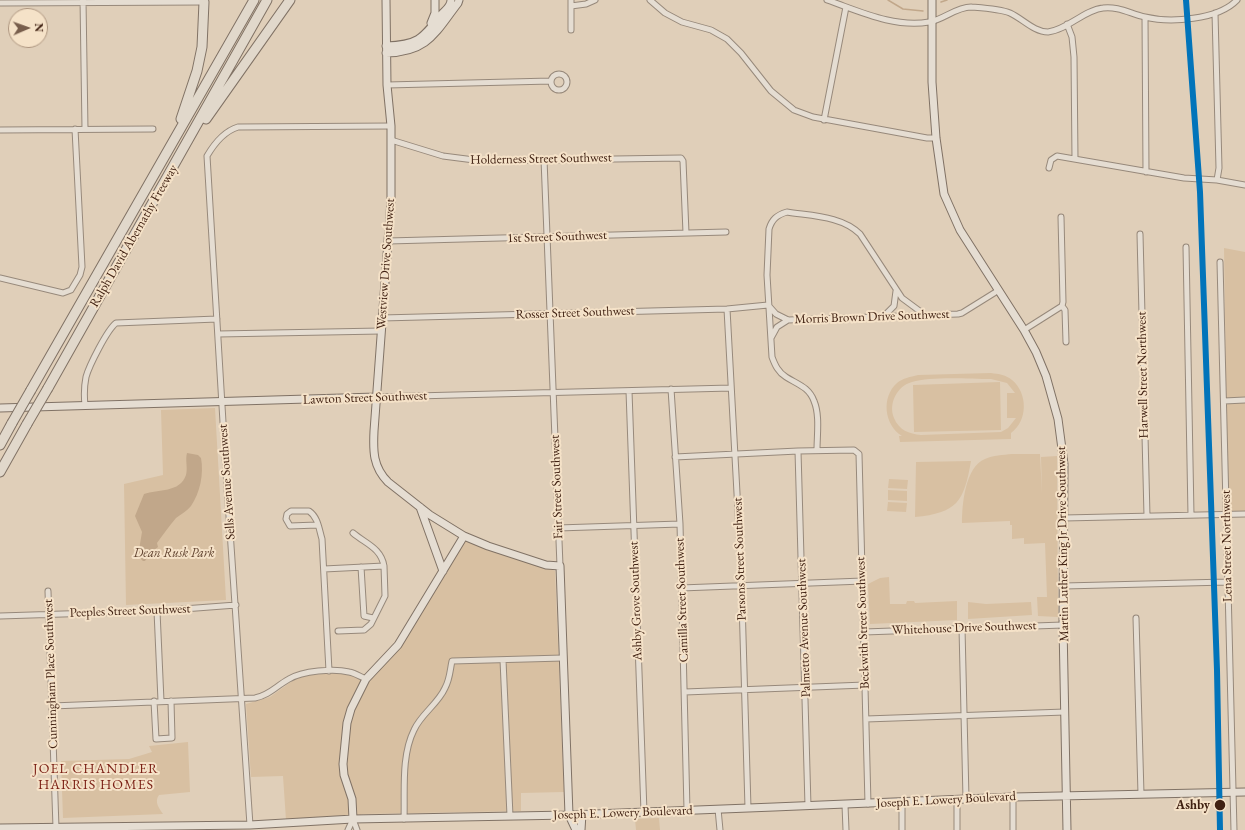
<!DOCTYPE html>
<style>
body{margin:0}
#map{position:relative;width:1245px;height:830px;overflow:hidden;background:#e0cfb9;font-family:"EB Garamond",serif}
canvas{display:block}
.north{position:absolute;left:8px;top:8px;width:40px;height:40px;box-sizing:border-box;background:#f5e2c8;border:1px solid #ad957f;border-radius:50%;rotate:88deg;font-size:11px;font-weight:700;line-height:16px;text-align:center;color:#402112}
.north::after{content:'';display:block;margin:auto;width:14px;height:18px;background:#785e4c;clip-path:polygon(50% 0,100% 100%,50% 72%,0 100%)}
</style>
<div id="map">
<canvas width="1245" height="830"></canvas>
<div class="north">N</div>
</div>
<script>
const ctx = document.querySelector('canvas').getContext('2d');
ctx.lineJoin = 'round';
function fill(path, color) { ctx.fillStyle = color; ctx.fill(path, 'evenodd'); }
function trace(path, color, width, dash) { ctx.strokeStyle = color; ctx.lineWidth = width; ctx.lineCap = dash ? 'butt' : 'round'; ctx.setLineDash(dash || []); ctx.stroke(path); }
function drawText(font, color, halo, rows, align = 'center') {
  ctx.font = font + ' "EB Garamond",serif'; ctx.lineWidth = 4; ctx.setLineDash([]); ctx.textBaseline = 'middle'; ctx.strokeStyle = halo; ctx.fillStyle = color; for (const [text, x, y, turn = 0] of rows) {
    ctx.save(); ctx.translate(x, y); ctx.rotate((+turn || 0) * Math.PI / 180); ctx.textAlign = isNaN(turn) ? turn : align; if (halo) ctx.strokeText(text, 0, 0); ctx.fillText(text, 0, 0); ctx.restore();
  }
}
const green = new Path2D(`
 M 1224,248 L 1245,252 L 1245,514 L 1228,515 Z
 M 991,373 C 999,374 1006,375 1012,380 C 1028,393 1028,421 1011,433 L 1011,439 L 900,442 L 899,436 L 902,436 C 884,425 881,397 897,383 C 903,378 910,377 918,375 ZM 991,379 L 1007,383 L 1015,393 L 1007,393 L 1007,418 L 1016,418 L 1008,428 L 1001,432 L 921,435 C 909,434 899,430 894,418 C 888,404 897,386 912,382 C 931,376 970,379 991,379 Z
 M 1000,382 L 1001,430 L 914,432 L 913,385 Z
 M 215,408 L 226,600 L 126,605 L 124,484 L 163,475 L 161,410 Z
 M 1012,454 L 1040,454 L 1042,494 L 1041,457 L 1057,456 L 1058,617 L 1038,616 L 1037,597 L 1047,597 L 1045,543 L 1024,544 L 1024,538 L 1012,539 L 1012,525 L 1010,525 L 1010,521 L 962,523 C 962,505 965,467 985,459 C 993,455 1003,455 1012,454 Z
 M 971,461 C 964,502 957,513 915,517 L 916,462 Z
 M 889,479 L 908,480 L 907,489 L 888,488 Z
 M 888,490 L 907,491 L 907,501 L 888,500 Z
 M 888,502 L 907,503 L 906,512 L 887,511 Z
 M 461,537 L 555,571 L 564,792 L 521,793 L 521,811 L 363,814 L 344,821 L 286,820 L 283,776 L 251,777 L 246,704 L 270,697 L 299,676 L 333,673 L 369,674 L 403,633 Z
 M 889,577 L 890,604 L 906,604 L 907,601 L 914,601 L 915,603 L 957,601 L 957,620 L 870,624 L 868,584 L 880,578 Z
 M 968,602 L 986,604 L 1031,602 L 1032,615 L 968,619 Z
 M 188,742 L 190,792 L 159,795 C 154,802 159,808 163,814 L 63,818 L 61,761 L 129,759 L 152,752 L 149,746 Z
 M 659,818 L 660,830 L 636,830 L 635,819 Z`);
const water = new Path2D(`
 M 187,453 L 198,455 L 201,458 C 204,474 200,493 191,506 C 187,511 181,514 176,518 C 169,526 163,535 157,543 L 158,547 L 150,553 L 145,561 L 143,561 L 138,556 L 142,532 L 135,516 L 144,494 C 158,489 180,493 186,475 C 188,468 185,460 187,453 Z`);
const stream = new Path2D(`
 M 888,0 L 903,9 L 923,11
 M 941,2 L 947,0`);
const street = new Path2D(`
 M 83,0 L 85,129
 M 650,0 L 665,13 L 682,22 L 711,30 L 727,39 L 741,53 L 771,91 L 794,110 L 813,117 L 927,138 L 936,138
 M 827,0 C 859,11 894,28 929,22 C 943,20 956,7 971,7 C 983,8 1000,9 1010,13 C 1023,19 1034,32 1048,32 C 1067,30 1084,10 1103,8 C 1118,6 1131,14 1145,17 C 1170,23 1218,20 1237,0
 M 0,3 L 204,2
 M 571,6 L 586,4 L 595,0
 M 1215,13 L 1219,168 L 1217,180
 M 1145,17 L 1146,172
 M 1067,24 L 1072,37 L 1074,57 L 1075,159
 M 571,30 L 571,0
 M551 82a8 8 0 1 1 16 0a8 8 0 1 1-16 0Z
 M 387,85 L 551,81
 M 824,120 L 846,7
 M 0,130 L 153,129
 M 391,140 L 443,156 L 482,161 L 681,158 L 683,161 L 686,233
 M 544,159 L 560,566
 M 1049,168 L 1051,160 L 1057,156 L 1184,178 L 1217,180 L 1245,185
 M 1140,234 L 1147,516
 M 388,241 L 726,232
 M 1186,247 L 1191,515
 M 1220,262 L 1234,830
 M 0,278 L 63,293 L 71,290 L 80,275 L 82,267 L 75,129
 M 1062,306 L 1065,310 L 1066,342
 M 727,309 L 741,567 L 748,808
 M 883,317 L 894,306 L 896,291
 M 382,318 L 727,309 L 768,305 L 776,314 L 788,320 L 958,314 L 962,313 L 999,290
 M 1024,330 L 1062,306 L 1063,302 L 1061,217
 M 218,334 L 381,331
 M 771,338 L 777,327 L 788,320
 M 671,389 L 680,524 L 687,810
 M 629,391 L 644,812
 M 376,397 L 731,388
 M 1224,401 L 1245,400
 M 85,405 C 84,396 84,387 86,377 C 89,366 107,330 116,323 L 217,319
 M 817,450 C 817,435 820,415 814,401 C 809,387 797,384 786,377 C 778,372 775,365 772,357 L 767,275 L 769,229 C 772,219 777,215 787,212 C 812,216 842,216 860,234 L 902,298 L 925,315
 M 798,451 L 808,806
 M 675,457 L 798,451 L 854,450 L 859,454 L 868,804
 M 1064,518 L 1245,514
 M 317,525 L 290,526 L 286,519 L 287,514 L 291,511 L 309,511 C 318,517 319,529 322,539 L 329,671
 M 558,528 L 680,524
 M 353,533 C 366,544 381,548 384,566
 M 361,567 L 364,616 L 373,618
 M 324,569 L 384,566 L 385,596 L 371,624 L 364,630 L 338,631
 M 1064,586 L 1227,582
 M 681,588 L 863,581
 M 48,591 L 56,828
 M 157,611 L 161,701
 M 0,616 L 157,611 L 236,605
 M 1136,618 L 1141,794
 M 962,628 L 966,799
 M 864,632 L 1063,625
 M 503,660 L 510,816
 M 685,692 L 865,685
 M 154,701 L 156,739 L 172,738 L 171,701
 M 52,706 L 255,698 C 270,695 276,686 289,679 C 302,671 334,668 349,672 C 355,673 361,677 366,679
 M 866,719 L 1065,712
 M 957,800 L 957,830
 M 902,803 L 902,830
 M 845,805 L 846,830
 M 718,809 L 720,830
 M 353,819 L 357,830
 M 404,819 C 405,791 401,756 414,730 C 421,714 438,704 445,688 C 450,679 450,670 452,661 L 563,658
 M 250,825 L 226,472 L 207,156 C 214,144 225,131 238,127 L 391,126
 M 348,830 L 353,819
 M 1013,830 L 1013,797`);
const secondary = new Path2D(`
 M 386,0 L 387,85 L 391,126 L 391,201 L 374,431 C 373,451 373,467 388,482 L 430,515 L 464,536 L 488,546 L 546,565 L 560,566 L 569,815 L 576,830
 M 932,0 L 932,82 L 936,138 L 944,194 L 960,230 L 1024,330 L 1036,352 L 1046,376 L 1058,419 L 1064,464 L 1063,625 L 1067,830
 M 431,23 L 435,13 L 435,0
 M 386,46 C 418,45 422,39 441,15 C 445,10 451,7 451,0
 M 386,53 C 428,52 435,33 458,3 L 459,0
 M 0,408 L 376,397
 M 420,507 L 443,571
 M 353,819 L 352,799 L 344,775 L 343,764 L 347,723 L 351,709 L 366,679 L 398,645 L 464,536
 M 0,828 L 250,825 L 353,819 L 569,815 L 774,807 L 1013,797 L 1245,792
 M 581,830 L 582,814`);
const highway = new Path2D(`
 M 181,119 L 197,71 L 202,47 L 204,2
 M 206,119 L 290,0
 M 48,388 L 267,0
 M 31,390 L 254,0
 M 0,445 L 12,423
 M 0,472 L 27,424`);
const highwayBridge = new Path2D(`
 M 12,423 L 31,390
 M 27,424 L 48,388`);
const metro1 = new Path2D(`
 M 1186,0 L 1200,192 L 1217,670 L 1220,830`);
const markers = [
 [1220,805,6,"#402112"]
];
const streetNames = [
 ["Holderness Street Southwest",541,159,-1],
 ["Ralph David Abernathy Freeway",134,236,-60],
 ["1st Street Southwest",557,237,-2],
 ["Westview Drive Southwest",386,264,-86],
 ["Rosser Street Southwest",575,313,-2],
 ["Morris Brown Drive Southwest",872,317,-2],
 ["Harwell Street Northwest",1143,375,-91],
 ["Lawton Street Southwest",365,398,-2],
 ["Sells Avenue Southwest",227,482,-94],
 ["Fair Street Southwest",557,487,-92],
 ["Martin Luther King Jr Drive Southwest",1063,544,-91],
 ["Lena Street Northwest",1227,546,-91],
 ["Parsons Street Southwest",740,559,-92],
 ["Camilla Street Southwest",682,600,-92],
 ["Ashby Grove Southwest",636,601,-92],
 ["Peeples Street Southwest",130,611,-2],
 ["Beckwith Street Southwest",863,623,-92],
 ["Palmetto Avenue Southwest",804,628,-92],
 ["Whitehouse Drive Southwest",964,628,-2],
 ["Cunningham Place Southwest",51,674,-92],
 ["Joseph E. Lowery Boulevard",946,800,-3],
 ["Joseph E. Lowery Boulevard",623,813,-2]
];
const parkNames = [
 ["Dean Rusk Park",174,553]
];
const stopNames = [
 ["Ashby",1210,805]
];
const neighbourhoodNames = [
 ["JOEL CHANDLER",96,769],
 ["HARRIS HOMES",96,785]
];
fill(green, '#d8c0a2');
fill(water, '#c1a78a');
trace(stream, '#c1a78a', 1.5);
trace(street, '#97897b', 7);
trace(secondary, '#807265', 9);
trace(highway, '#807265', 11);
trace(street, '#e5ddd2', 5);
trace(secondary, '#e5ddd2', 7);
trace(highway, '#e1d8cb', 9);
trace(highwayBridge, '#807265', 11, []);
trace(highwayBridge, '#e1d8cb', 9);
trace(metro1, '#0274ba', 6);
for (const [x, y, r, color] of markers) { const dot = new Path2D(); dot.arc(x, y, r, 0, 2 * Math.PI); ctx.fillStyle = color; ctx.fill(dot); trace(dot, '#f5e2c8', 1.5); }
drawText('13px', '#402112', '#f5e2c8', streetNames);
drawText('italic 13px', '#644632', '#f5e2c8', parkNames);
drawText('bold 13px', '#402112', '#f5e2c8', stopNames, 'right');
ctx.letterSpacing = '1px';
drawText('14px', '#7a1f14', '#f5e2c8', neighbourhoodNames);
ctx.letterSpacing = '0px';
</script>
